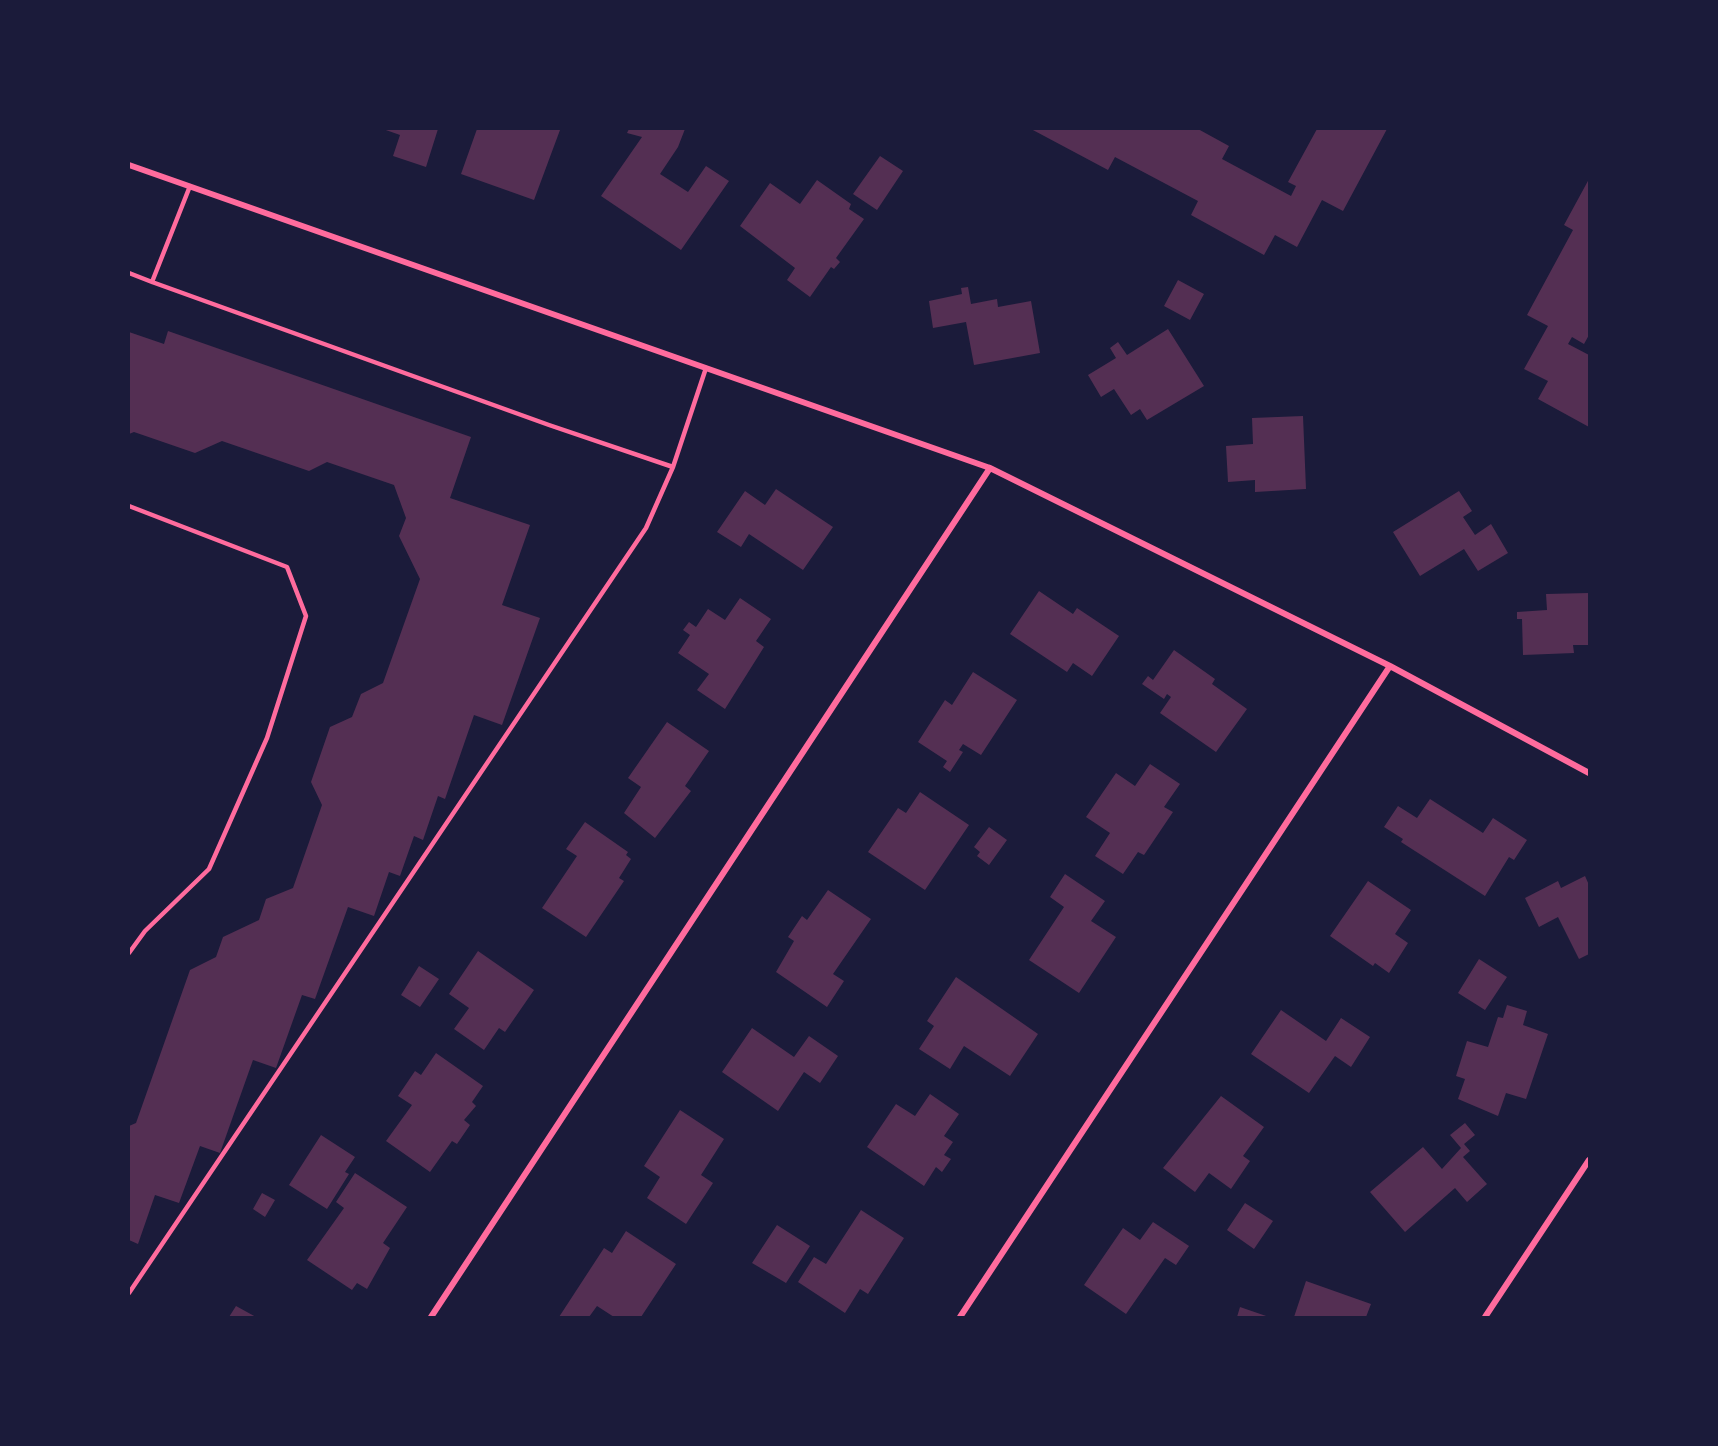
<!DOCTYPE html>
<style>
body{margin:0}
#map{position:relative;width:1718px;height:1446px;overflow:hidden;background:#1b1b3a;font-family:Montserrat,sans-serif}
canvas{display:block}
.frame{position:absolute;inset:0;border:130px solid #1b1b3a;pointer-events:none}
</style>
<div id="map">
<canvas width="1718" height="1446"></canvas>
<div class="frame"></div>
</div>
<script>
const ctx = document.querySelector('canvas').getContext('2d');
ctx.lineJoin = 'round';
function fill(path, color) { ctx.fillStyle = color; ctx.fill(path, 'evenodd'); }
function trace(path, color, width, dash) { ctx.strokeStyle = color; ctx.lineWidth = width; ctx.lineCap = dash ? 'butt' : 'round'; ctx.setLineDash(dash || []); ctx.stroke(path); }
const building = new Path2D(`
 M 383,129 L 438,129 L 426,167 L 393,156 L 400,135 Z
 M 477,129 L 560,130 L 534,200 L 461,174 Z
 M 629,129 L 685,129 L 678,147 L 660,174 L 688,192 L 706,166 L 729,181 L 681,250 L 601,196 L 642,137 L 627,133 Z
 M 1031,129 L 1198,129 L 1229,146 L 1222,159 L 1291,196 L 1296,186 L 1288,182 L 1317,129 L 1387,129 L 1343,211 L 1322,200 L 1297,247 L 1275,235 L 1264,255 L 1191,215 L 1198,201 L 1115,157 L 1108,170 Z
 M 880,156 L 903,171 L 877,210 L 853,194 Z
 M 1589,179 L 1589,335 L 1584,344 L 1572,337 L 1568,344 L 1589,355 L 1589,427 L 1538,399 L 1548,381 L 1524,369 L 1548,326 L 1527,315 L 1573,230 L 1564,225 Z
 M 817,180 L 851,204 L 849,209 L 864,219 L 836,258 L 840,262 L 834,269 L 831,267 L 810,297 L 787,280 L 795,268 L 740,226 L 770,183 L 800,204 Z
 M 1178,280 L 1204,294 L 1190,320 L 1164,306 Z
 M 968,287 L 971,304 L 997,299 L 998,307 L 1031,301 L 1040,353 L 974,365 L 966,322 L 933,328 L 929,301 L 962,294 L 961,288 Z
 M 1168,329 L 1204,386 L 1147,420 L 1140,409 L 1131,415 L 1114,389 L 1101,397 L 1088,375 L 1116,358 L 1110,348 L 1118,342 L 1127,355 Z
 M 168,331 L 471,437 L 450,498 L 530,525 L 502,605 L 540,618 L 502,725 L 474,715 L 445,799 L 438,796 L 423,840 L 414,836 L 400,876 L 389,872 L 374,916 L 348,907 L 315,999 L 302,995 L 276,1068 L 253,1060 L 220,1153 L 200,1146 L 179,1203 L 155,1195 L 138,1244 L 129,1240 L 129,1126 L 136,1123 L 190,970 L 216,957 L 223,937 L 259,920 L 266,899 L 293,888 L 322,805 L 311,782 L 330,727 L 352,717 L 361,694 L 383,683 L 420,579 L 399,536 L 406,518 L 394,485 L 327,462 L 309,471 L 222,441 L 195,453 L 134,432 L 129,434 L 129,332 L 164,344 Z
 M 1303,416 L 1306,489 L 1255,492 L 1255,480 L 1228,482 L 1226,446 L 1253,444 L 1252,418 Z
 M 776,489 L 833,527 L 803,570 L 749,534 L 741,547 L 717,532 L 745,491 L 765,505 Z
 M 1459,491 L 1472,511 L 1463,517 L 1475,535 L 1491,524 L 1508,553 L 1478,571 L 1464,549 L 1420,576 L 1393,532 Z
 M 1039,591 L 1073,614 L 1077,608 L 1119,636 L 1092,676 L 1073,663 L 1067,672 L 1010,634 Z
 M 1589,593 L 1589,645 L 1573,645 L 1574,653 L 1523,655 L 1522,619 L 1517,619 L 1517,612 L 1547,610 L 1546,594 Z
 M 740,598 L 771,619 L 756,641 L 764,647 L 725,709 L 697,690 L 709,674 L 678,653 L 690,635 L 683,630 L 689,622 L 696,627 L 708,609 L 725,620 Z
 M 1174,650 L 1215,679 L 1212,684 L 1247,709 L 1216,752 L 1160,713 L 1171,697 L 1167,694 L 1164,699 L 1142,684 L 1148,676 L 1153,680 Z
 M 973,672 L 1017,700 L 981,755 L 963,744 L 959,750 L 963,752 L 950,772 L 943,767 L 947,761 L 918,742 L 945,700 L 952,705 Z
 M 667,722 L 709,751 L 685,786 L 691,791 L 655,838 L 624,813 L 641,787 L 628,778 Z
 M 1150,764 L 1180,784 L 1164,807 L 1173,812 L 1144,855 L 1138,852 L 1123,874 L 1095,856 L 1110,833 L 1086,817 L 1116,773 L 1135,786 Z
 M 920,792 L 969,825 L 925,890 L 868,852 L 898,808 L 906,813 Z
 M 1430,799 L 1483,833 L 1493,818 L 1527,840 L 1514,860 L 1509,857 L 1485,896 L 1401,842 L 1403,839 L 1384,827 L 1398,806 L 1417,818 Z
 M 585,822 L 628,852 L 626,855 L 631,859 L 619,878 L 624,881 L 586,937 L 542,908 L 577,856 L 566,849 Z
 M 989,827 L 1007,840 L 989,865 L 977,856 L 980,852 L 974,847 Z
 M 1065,874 L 1105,901 L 1091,921 L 1116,937 L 1079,993 L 1029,960 L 1064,907 L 1050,897 Z
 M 1585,876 L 1589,885 L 1589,954 L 1579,959 L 1558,917 L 1539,927 L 1525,898 L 1558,881 L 1561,888 Z
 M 1368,881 L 1411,910 L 1395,934 L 1408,943 L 1389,973 L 1375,963 L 1373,966 L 1330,936 Z
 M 828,890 L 871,919 L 833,974 L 844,981 L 827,1007 L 776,972 L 794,941 L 788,937 L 802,916 L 807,920 Z
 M 478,951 L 534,990 L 505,1032 L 499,1028 L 484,1050 L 454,1029 L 469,1008 L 449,994 Z
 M 1479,959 L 1507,977 L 1485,1010 L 1458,993 Z
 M 419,966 L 439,979 L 420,1007 L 401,995 Z
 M 956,977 L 1038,1034 L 1010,1076 L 964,1046 L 950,1069 L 919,1049 L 934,1026 L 927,1021 Z
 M 1507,1005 L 1527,1011 L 1523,1025 L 1548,1034 L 1526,1099 L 1506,1093 L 1498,1116 L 1458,1099 L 1465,1079 L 1456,1076 L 1467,1041 L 1488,1047 L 1498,1017 L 1503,1018 Z
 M 1281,1010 L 1326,1041 L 1341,1018 L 1370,1037 L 1351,1067 L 1335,1056 L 1309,1093 L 1251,1054 Z
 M 752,1028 L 794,1057 L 809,1036 L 838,1056 L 820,1083 L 804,1072 L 778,1111 L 722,1072 Z
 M 436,1053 L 483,1086 L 472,1102 L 476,1106 L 464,1120 L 470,1125 L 457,1144 L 452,1141 L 430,1172 L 386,1141 L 412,1105 L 398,1096 L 415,1071 L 421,1075 Z
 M 930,1094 L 959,1114 L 944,1136 L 953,1142 L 944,1155 L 951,1159 L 942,1172 L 936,1167 L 924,1186 L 867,1147 L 896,1104 L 915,1116 Z
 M 1221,1096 L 1264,1127 L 1243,1156 L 1250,1161 L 1231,1189 L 1209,1173 L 1195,1192 L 1163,1168 Z
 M 680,1110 L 724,1139 L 701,1175 L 713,1183 L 686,1224 L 647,1198 L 660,1177 L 644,1166 Z
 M 1465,1123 L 1475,1135 L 1464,1144 L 1470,1151 L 1463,1157 L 1487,1184 L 1467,1202 L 1455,1188 L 1405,1232 L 1370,1192 L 1423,1147 L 1442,1169 L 1461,1148 L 1450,1135 Z
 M 321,1135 L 355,1157 L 345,1172 L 349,1174 L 327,1209 L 289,1185 Z
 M 355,1173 L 407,1207 L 383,1243 L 390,1248 L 367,1289 L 357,1283 L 352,1290 L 307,1260 L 344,1208 L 336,1202 Z
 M 262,1193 L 275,1200 L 265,1217 L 253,1209 Z
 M 1245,1203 L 1273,1221 L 1254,1249 L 1227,1230 Z
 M 861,1210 L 904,1238 L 868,1294 L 860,1289 L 845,1313 L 798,1282 L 814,1257 L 826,1264 Z
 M 1153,1222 L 1189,1246 L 1176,1265 L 1165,1258 L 1126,1314 L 1084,1285 L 1123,1228 L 1140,1240 Z
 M 777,1225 L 810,1246 L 786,1283 L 752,1263 Z
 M 626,1231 L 676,1264 L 641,1317 L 614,1317 L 597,1306 L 589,1317 L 559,1317 L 604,1248 L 612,1253 Z
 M 1306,1281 L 1371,1304 L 1366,1317 L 1294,1317 Z
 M 236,1306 L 256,1317 L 229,1317 Z
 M 1240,1307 L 1269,1317 L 1237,1317 Z`);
const service = new Path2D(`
 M 190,186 L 152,282 L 549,425 L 673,467
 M 129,273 L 152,282
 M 129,506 L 287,567 L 306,616 L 267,738 L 209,869 L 145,931 L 129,953
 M 129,1293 L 646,528 L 673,467 L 706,368`);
const minor = new Path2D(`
 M 129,165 L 990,468 L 1390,666 L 1589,773
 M 431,1317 L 990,468
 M 960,1317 L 1390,666
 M 1485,1317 L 1589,1160`);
fill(building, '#542f53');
trace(service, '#ff6b9d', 4.5);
trace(minor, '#ff6b9d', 6);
</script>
